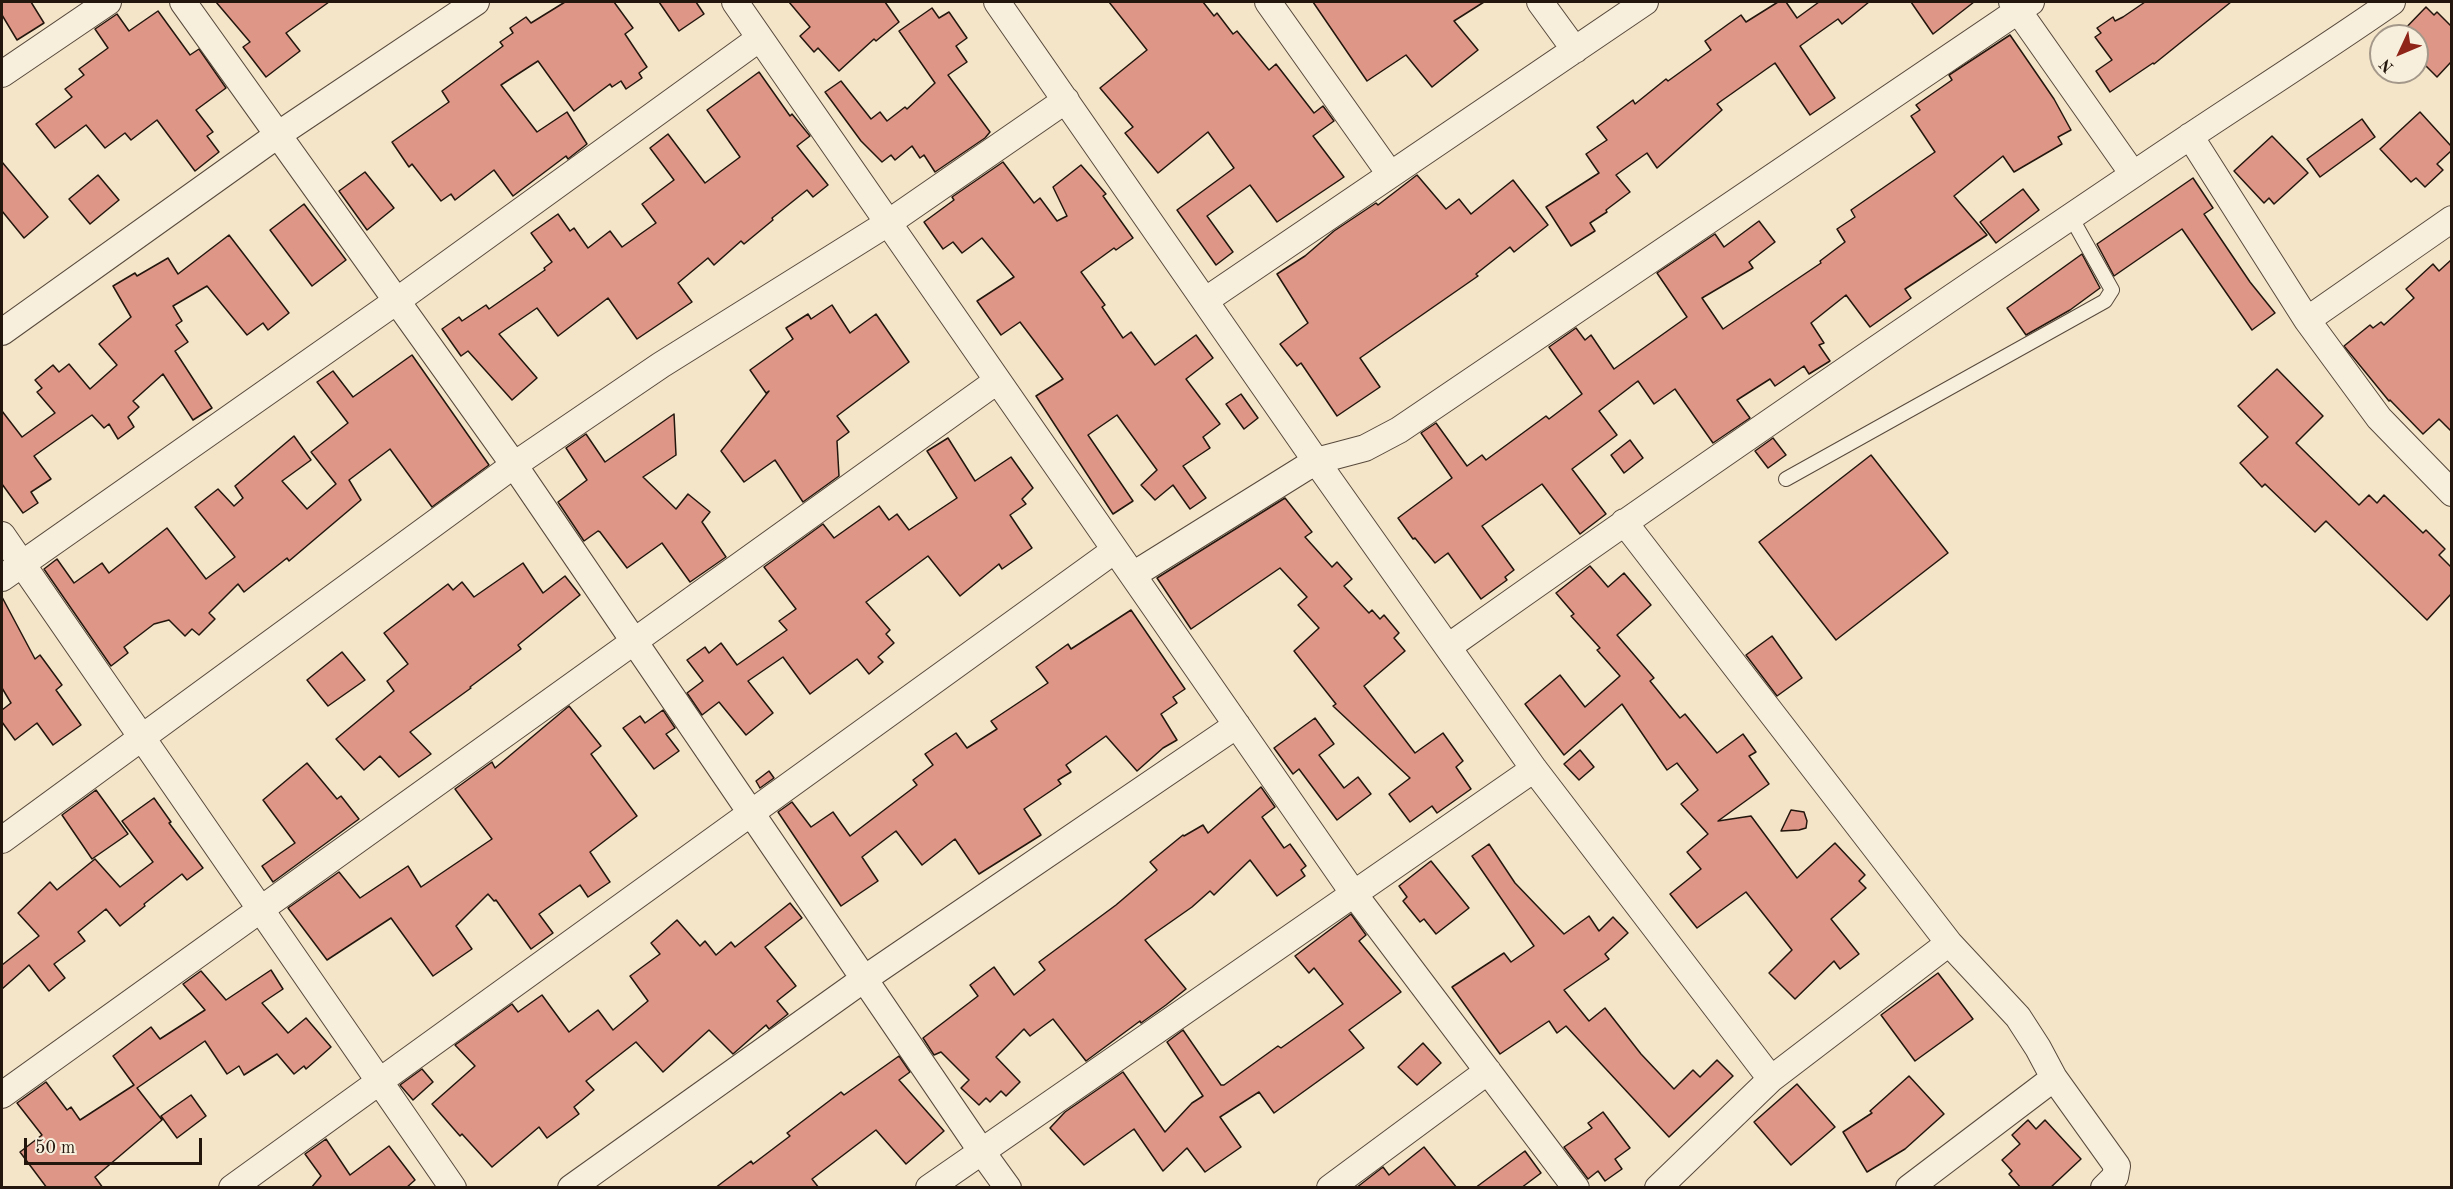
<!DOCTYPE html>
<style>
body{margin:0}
#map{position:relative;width:2453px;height:1189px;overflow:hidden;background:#f4e5c9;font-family:"Old Standard TT",serif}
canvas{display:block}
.frame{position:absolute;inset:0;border:3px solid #23160d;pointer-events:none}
.north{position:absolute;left:2369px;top:24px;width:60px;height:60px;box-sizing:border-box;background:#f8eedc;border:2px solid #a39889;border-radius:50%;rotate:226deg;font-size:16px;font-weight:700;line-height:24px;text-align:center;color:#23160d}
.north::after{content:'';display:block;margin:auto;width:21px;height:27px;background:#8f2418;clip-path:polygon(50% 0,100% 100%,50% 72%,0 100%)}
.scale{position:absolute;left:24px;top:1138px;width:178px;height:27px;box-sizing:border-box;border:3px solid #23160d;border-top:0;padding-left:8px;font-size:18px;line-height:21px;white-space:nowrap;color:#23160d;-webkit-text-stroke:4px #f8eedc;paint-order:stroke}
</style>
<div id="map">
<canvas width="2453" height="1189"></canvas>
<div class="frame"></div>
<div class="north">N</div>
<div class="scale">50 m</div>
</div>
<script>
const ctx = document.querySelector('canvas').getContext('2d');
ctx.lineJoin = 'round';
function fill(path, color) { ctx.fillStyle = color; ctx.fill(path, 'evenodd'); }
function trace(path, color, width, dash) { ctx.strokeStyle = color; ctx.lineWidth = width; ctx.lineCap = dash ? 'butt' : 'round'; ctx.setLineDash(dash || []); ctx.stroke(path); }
const building = new Path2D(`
 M 2,2 L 31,2 L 44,23 L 17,40 L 2,15 Z
 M 216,2 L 329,2 L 286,33 L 300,51 L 266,77 L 243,47 L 250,42 Z
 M 565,2 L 614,2 L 633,28 L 625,34 L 647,67 L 639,73 L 642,78 L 626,89 L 621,81 L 612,87 L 610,84 L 574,111 L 538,61 L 501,85 L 537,132 L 567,112 L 587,144 L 568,159 L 566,156 L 513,196 L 494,170 L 455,200 L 451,194 L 441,201 L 412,164 L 409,167 L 392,142 L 449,102 L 442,91 L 503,46 L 500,42 L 513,33 L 510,28 L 526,17 L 531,23 Z
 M 659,2 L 696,2 L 704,14 L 679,31 Z
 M 789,2 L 885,2 L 899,22 L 876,41 L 874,39 L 839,71 L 818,48 L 814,52 L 800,36 L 810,27 Z
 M 1109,2 L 1203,2 L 1214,16 L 1217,13 L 1233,34 L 1237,31 L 1269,70 L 1276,64 L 1314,113 L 1323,106 L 1334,121 L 1313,136 L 1344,177 L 1277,222 L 1250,185 L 1207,216 L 1233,252 L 1216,265 L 1177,210 L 1234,168 L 1208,132 L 1158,173 L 1125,133 L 1133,127 L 1100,88 L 1147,50 Z
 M 1313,2 L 1484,2 L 1454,21 L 1478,50 L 1432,87 L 1406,55 L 1367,81 Z
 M 1778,2 L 1786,2 L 1797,18 L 1819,2 L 1869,2 L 1842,24 L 1838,19 L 1800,46 L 1835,98 L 1810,115 L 1775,63 L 1717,104 L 1722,110 L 1657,168 L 1647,153 L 1616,175 L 1630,192 L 1606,210 L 1607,212 L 1590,223 L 1595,231 L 1571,246 L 1546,207 L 1599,173 L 1586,154 L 1607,140 L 1597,127 L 1633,100 L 1635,104 L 1666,79 L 1668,81 L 1711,50 L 1705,41 L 1727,25 L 1741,15 L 1746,22 Z
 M 1911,2 L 1974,2 L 1933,34 Z
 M 2145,2 L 2231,2 L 2154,64 L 2153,63 L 2110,92 L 2096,71 L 2112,60 L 2095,37 L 2101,33 L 2097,28 L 2113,17 L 2115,21 L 2123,17 Z
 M 2426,7 L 2434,15 L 2437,12 L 2451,26 L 2451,62 L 2437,77 L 2417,57 L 2417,36 L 2398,36 Z
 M 932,8 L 939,18 L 949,12 L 967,38 L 956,46 L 967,62 L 948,75 L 990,132 L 985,138 L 935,172 L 924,155 L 920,158 L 912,146 L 895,160 L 891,155 L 882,162 L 861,141 L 825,92 L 841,81 L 871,119 L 880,112 L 887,121 L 905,107 L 907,109 L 935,83 L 899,31 Z
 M 158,11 L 190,55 L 199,49 L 226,88 L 196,110 L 213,132 L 207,136 L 219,152 L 195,171 L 157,120 L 131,140 L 125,133 L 105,148 L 86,125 L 55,148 L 36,124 L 72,97 L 65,89 L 84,75 L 79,69 L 108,48 L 95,29 L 117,14 L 129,31 Z
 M 2010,35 L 2054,99 L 2071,130 L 2058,137 L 2062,144 L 2014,172 L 2003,156 L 1954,196 L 1987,235 L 1905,289 L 1911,298 L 1870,327 L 1846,295 L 1811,323 L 1824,343 L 1819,345 L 1830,361 L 1809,374 L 1804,366 L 1775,386 L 1770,379 L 1737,400 L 1750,418 L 1713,443 L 1675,389 L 1654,404 L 1638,381 L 1599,411 L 1617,435 L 1572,469 L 1606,514 L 1580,534 L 1542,484 L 1482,526 L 1514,570 L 1505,577 L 1507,580 L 1481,599 L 1448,553 L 1435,563 L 1415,538 L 1413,539 L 1398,518 L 1452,478 L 1421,433 L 1436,423 L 1467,466 L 1482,455 L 1486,460 L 1546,416 L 1549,419 L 1582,394 L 1549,347 L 1576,328 L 1585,340 L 1591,335 L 1614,369 L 1687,317 L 1657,273 L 1715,234 L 1724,247 L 1759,221 L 1775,242 L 1749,262 L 1753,268 L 1702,298 L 1723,329 L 1821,263 L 1820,261 L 1845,242 L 1837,229 L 1855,217 L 1851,210 L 1935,152 L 1911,116 L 1920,110 L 1916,105 L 1952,80 L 1949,75 Z
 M 759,72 L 790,116 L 792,114 L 810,136 L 797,146 L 828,185 L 813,197 L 807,190 L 772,218 L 773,220 L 744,244 L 741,241 L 714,265 L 708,258 L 678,283 L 692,302 L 637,339 L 608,298 L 558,336 L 537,308 L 499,334 L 537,378 L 512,400 L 468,351 L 461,356 L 442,329 L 459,317 L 462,321 L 486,305 L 489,309 L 545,270 L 544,268 L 552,262 L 531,233 L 558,214 L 570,231 L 574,228 L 588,248 L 610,231 L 622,247 L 656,223 L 642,204 L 674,180 L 650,148 L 668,134 L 705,183 L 740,157 L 707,110 Z
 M 2420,112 L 2451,146 L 2451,151 L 2437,164 L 2443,170 L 2425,187 L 2416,178 L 2411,182 L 2380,149 Z
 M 2362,119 L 2375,137 L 2320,177 L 2307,159 Z
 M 2272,136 L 2308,173 L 2274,204 L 2269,198 L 2264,203 L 2234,171 Z
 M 2,162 L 48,217 L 24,238 L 2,211 Z
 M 1003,162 L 1034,203 L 1040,198 L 1057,221 L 1067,216 L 1053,187 L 1081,165 L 1106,194 L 1103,196 L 1133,238 L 1116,250 L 1114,248 L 1081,272 L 1105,305 L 1102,307 L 1123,338 L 1131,332 L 1155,365 L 1196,335 L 1213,358 L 1186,379 L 1220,424 L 1203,437 L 1210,448 L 1183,466 L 1206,498 L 1190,509 L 1173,485 L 1155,500 L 1141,485 L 1157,470 L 1117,415 L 1088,435 L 1133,501 L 1113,514 L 1036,396 L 1063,379 L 1020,322 L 1001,335 L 977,301 L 1014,277 L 982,238 L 962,253 L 953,242 L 943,249 L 924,222 L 954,200 L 952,197 Z
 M 365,172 L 394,208 L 367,230 L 339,191 Z
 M 98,175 L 119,200 L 90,224 L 69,199 Z
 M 1417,175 L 1446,209 L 1459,199 L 1471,214 L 1513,180 L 1548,225 L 1514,252 L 1510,247 L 1476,274 L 1478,276 L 1360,358 L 1380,387 L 1337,416 L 1301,363 L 1297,366 L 1280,344 L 1308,323 L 1277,274 L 1305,256 L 1334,231 L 1376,203 L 1378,205 Z
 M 2193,178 L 2213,208 L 2204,214 L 2250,282 L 2275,313 L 2252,330 L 2182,229 L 2114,276 L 2097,244 Z
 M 2023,189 L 2039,210 L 1996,243 L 1980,222 Z
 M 304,204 L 346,260 L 312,286 L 270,230 Z
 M 229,235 L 289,313 L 268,330 L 263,323 L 247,335 L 207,286 L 173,306 L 182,321 L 176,325 L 188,342 L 175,351 L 212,408 L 193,420 L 163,374 L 133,401 L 139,407 L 128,417 L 134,427 L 118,439 L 109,424 L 104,428 L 92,415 L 34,456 L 51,479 L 31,492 L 38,503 L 23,513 L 2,484 L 2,411 L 22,437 L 55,413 L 37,392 L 42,388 L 35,380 L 53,365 L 59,372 L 69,364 L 90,389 L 117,365 L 99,344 L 131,317 L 113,286 L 135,273 L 137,276 L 168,258 L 178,274 Z
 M 2082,254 L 2100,288 L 2070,310 L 2026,335 L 2007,308 Z
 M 2451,260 L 2451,431 L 2439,419 L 2423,434 L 2390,400 L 2389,401 L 2344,346 L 2370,325 L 2373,328 L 2381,322 L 2384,325 L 2414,298 L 2406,289 L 2433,264 L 2439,271 Z
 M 832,305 L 850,333 L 876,314 L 909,362 L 837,416 L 849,432 L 837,441 L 839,476 L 803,502 L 775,460 L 744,482 L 721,451 L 769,391 L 766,393 L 750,370 L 793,339 L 786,328 L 808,314 L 811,319 Z
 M 412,355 L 489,465 L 432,507 L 390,449 L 349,480 L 361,500 L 289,561 L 287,558 L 244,592 L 238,584 L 209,613 L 215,619 L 199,635 L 192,629 L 185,636 L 169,620 L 154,624 L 124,647 L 128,653 L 111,666 L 44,569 L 57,559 L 74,583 L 102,563 L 109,573 L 167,528 L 206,579 L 235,557 L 195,507 L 218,489 L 234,506 L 243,498 L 235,486 L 294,436 L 311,460 L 282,481 L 307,509 L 336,484 L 311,452 L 348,423 L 317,382 L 333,371 L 353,397 Z
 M 2277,369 L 2323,416 L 2296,443 L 2359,505 L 2369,495 L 2377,503 L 2384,495 L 2423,533 L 2426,530 L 2445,549 L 2439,555 L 2451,567 L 2451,594 L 2427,620 L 2326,521 L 2315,532 L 2265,484 L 2262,487 L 2240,463 L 2268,437 L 2238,406 Z
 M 1241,394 L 1258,418 L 1244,429 L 1226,404 Z
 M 674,414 L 676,455 L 643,477 L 676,509 L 688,494 L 710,512 L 702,522 L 726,557 L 690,582 L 662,543 L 627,568 L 600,532 L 598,531 L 584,541 L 558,502 L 587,480 L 566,448 L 586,434 L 605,462 Z
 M 948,438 L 975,481 L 1011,457 L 1033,488 L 1022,499 L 1026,504 L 1010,515 L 1032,548 L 1002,569 L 999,564 L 960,596 L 928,556 L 866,602 L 890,630 L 886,634 L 894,643 L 878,657 L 883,662 L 869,674 L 857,659 L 810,694 L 783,657 L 748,681 L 773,713 L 746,735 L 719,702 L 702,715 L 687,693 L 703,681 L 687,660 L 705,647 L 709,653 L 721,643 L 737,665 L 787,630 L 779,621 L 796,609 L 764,567 L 823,524 L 834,538 L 879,506 L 889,520 L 897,514 L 909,530 L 957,498 L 927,451 Z
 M 1773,438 L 1786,455 L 1768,468 L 1755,451 Z
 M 1630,440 L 1643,458 L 1624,473 L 1611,455 Z
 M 1871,455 L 1948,553 L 1836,640 L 1759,542 Z
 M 1285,498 L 1312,532 L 1305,537 L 1332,567 L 1337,562 L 1352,579 L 1344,586 L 1369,613 L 1372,610 L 1380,619 L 1384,615 L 1399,633 L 1394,638 L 1405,651 L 1364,686 L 1415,753 L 1443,733 L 1463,761 L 1456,767 L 1471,789 L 1437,813 L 1432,806 L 1410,822 L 1389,794 L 1410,778 L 1333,706 L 1336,704 L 1294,651 L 1319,628 L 1298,605 L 1307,597 L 1280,568 L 1191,629 L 1157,578 Z
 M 523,563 L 543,593 L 565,576 L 580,595 L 518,645 L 521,649 L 470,687 L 471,688 L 410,732 L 431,754 L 399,777 L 380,756 L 364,770 L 336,739 L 394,691 L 387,681 L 408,664 L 384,633 L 448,584 L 453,590 L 462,582 L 474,597 Z
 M 1590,566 L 1608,587 L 1624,573 L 1651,605 L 1617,635 L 1654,678 L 1650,681 L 1680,718 L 1685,714 L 1717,753 L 1743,734 L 1756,752 L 1749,756 L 1769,784 L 1718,821 L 1751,816 L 1797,878 L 1835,843 L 1865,875 L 1859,881 L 1866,888 L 1831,919 L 1859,954 L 1840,969 L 1834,961 L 1795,999 L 1769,973 L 1792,950 L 1746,892 L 1697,928 L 1670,894 L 1701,869 L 1687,852 L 1708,834 L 1681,804 L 1698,790 L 1677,763 L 1667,770 L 1622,704 L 1564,755 L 1525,704 L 1560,675 L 1585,707 L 1620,676 L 1597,650 L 1600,648 L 1571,616 L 1574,614 L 1556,593 Z
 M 2,597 L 35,659 L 40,655 L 62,685 L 56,690 L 81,725 L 53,745 L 37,723 L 15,740 L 2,722 L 2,710 L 11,703 L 2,688 Z
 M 1131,610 L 1185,689 L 1173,697 L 1177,703 L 1161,714 L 1177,740 L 1163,748 L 1137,771 L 1106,736 L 1066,765 L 1071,772 L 1058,780 L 1061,784 L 1024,809 L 1041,835 L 979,874 L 955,839 L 922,865 L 896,831 L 862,857 L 878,881 L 841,906 L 778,812 L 792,802 L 811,827 L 833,812 L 850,836 L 917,785 L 913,780 L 933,765 L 925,754 L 956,733 L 967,748 L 997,729 L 991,721 L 1048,683 L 1036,667 L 1068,644 L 1071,649 Z
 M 1772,636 L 1802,678 L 1777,696 L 1746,655 Z
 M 342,652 L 365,680 L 328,706 L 307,680 Z
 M 569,706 L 601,746 L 591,754 L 637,816 L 590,852 L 610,882 L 588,897 L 580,885 L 539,914 L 553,933 L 531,949 L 496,900 L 494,901 L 488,894 L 456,926 L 472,949 L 433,976 L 391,918 L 327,960 L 288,908 L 339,872 L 360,898 L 408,866 L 421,887 L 492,839 L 455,789 L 492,762 L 495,768 Z
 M 663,710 L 675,728 L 666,734 L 679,751 L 654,769 L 623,728 L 640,716 L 645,723 Z
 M 1315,718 L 1334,744 L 1319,755 L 1344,788 L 1358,777 L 1371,794 L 1337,820 L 1299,769 L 1293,774 L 1274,748 Z
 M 1580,750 L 1594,767 L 1579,780 L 1564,764 Z
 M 307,763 L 337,799 L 341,796 L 359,819 L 273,882 L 262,866 L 295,843 L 263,800 Z
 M 769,771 L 774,778 L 760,788 L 756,781 Z
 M 1261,787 L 1275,807 L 1262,817 L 1284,848 L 1290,844 L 1306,866 L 1301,870 L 1305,876 L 1277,896 L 1250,860 L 1214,895 L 1210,891 L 1192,907 L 1145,940 L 1186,989 L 1166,1005 L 1141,1023 L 1140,1021 L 1086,1061 L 1053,1019 L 1030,1036 L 1024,1029 L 996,1057 L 1020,1082 L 1006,1096 L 1001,1091 L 990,1102 L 986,1098 L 979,1105 L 961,1088 L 969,1080 L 941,1052 L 934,1055 L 923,1038 L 978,996 L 970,985 L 994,967 L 1014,995 L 1045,970 L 1039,962 L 1116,905 L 1157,870 L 1150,862 L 1183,835 L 1184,836 L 1203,825 L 1208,833 Z
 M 96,790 L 128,834 L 92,859 L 62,815 Z
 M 154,798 L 171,822 L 169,823 L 203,868 L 187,880 L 182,874 L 144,904 L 145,906 L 120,926 L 106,909 L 78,932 L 85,941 L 54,964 L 65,978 L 49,991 L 29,965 L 2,989 L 2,965 L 39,936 L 18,913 L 50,882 L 57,890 L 95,859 L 120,887 L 153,862 L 122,821 Z
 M 1791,810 L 1804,812 L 1807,821 L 1806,828 L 1799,830 L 1781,831 Z
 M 1489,844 L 1515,883 L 1564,934 L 1589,916 L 1599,931 L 1613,917 L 1628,933 L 1605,954 L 1609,959 L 1564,990 L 1589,1021 L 1605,1008 L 1641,1054 L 1674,1089 L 1693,1070 L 1700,1077 L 1717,1060 L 1733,1076 L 1669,1137 L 1566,1026 L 1557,1033 L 1549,1021 L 1500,1054 L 1452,987 L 1504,953 L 1511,962 L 1534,946 L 1472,856 Z
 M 1431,861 L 1469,908 L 1436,934 L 1424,919 L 1420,922 L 1403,901 L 1407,897 L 1399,886 Z
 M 790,903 L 802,918 L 765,947 L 796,986 L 777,1001 L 788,1014 L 769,1029 L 766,1025 L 733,1054 L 709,1030 L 663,1072 L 636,1042 L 586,1081 L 594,1090 L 574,1107 L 579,1114 L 547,1138 L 539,1127 L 492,1167 L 462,1134 L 460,1136 L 432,1104 L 475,1066 L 455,1045 L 512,1004 L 518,1012 L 542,995 L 569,1032 L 598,1010 L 613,1030 L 648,1001 L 630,976 L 660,954 L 651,943 L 677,920 L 700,946 L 705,941 L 716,955 L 731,942 L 735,947 Z
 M 1351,914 L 1366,935 L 1359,941 L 1401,992 L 1349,1030 L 1364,1048 L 1274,1113 L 1259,1092 L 1220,1117 L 1241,1147 L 1205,1172 L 1187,1148 L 1163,1171 L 1134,1129 L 1084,1165 L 1050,1128 L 1065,1112 L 1123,1072 L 1165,1132 L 1192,1103 L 1203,1096 L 1167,1042 L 1183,1030 L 1221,1085 L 1224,1085 L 1278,1046 L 1281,1048 L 1343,1004 L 1314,968 L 1309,973 L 1295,956 Z
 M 271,970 L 283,989 L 262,1003 L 288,1033 L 306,1018 L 331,1047 L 306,1069 L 304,1066 L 294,1074 L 277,1054 L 244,1075 L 239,1066 L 227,1074 L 205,1041 L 137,1088 L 162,1120 L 95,1177 L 103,1188 L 47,1188 L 20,1152 L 42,1135 L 17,1103 L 46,1082 L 67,1110 L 71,1107 L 80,1120 L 134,1085 L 113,1056 L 151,1027 L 160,1039 L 205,1010 L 183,984 L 201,971 L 226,1000 Z
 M 1938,973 L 1973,1019 L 1915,1061 L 1881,1015 Z
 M 1423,1043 L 1441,1063 L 1417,1085 L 1398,1067 Z
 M 899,1056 L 910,1072 L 899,1080 L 944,1131 L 906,1164 L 876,1130 L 812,1179 L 819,1188 L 715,1188 L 751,1161 L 753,1164 L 790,1136 L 787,1133 L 841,1092 L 844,1095 Z
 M 422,1069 L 433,1082 L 413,1100 L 400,1085 Z
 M 1909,1076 L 1944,1114 L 1905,1149 L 1867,1172 L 1843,1132 L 1872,1113 L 1870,1111 Z
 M 1797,1084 L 1835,1127 L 1791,1165 L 1754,1122 Z
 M 191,1095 L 206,1116 L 177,1138 L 161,1116 Z
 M 1603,1112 L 1630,1148 L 1615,1159 L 1622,1169 L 1605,1181 L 1598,1171 L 1588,1179 L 1564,1147 L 1592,1128 L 1588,1123 Z
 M 2028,1120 L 2036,1129 L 2045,1120 L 2081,1159 L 2050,1188 L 2021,1188 L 2009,1174 L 2012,1171 L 2002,1160 L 2020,1144 L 2012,1135 Z
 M 326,1139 L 350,1175 L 389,1146 L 415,1180 L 406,1188 L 311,1188 L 321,1176 L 305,1154 Z
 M 1424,1147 L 1457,1188 L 1356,1188 L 1383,1167 L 1389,1175 Z
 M 1525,1151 L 1541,1173 L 1521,1188 L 1475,1188 Z`);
const service = new Path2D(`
 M 1786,479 L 2105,301 L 2112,290 L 2071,217`);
const minor = new Path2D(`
 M 183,2 L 514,465 L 982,1152 L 1008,1188
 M 735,2 L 1354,894 L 1576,1188
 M 997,2 L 1316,461 L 1534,769 L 1771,1079
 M 1268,2 L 1390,174
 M 1540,2 L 1575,50
 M 2012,2 L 2133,174
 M 2,74 L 108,2
 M 2190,136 L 2307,320 L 2379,418 L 2452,493
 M 1206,300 L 1645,2
 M 2307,320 L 2452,219
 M 2,332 L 279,134 L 476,2
 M 1624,522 L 1949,943 L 2018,1017 L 2038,1048 L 2054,1078 L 1909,1188
 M 2,535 L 453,1188
 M 1133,575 L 1316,461 L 1365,448 L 1399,430 L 2031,2
 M 2,578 L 398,300 L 760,38
 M 1448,647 C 1675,486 1904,329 2134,174 C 2219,116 2307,61 2392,2
 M 2,840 L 514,465 L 661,365 L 888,223 L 1066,100
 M 2054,1078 L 2117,1166 L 2115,1177 L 2104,1188
 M 2,1095 L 997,381
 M 232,1188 L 1115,550
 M 571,1188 L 864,979 L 1237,725
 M 929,1188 L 1534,769
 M 1330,1188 L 1488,1071
 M 1658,1188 L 1771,1079 L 1949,943`);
fill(building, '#de9787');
trace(building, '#23160d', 1.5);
trace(service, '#574a3c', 16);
trace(minor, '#574a3c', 28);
trace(service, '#f8eedc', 14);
trace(minor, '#f8eedc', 26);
</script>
